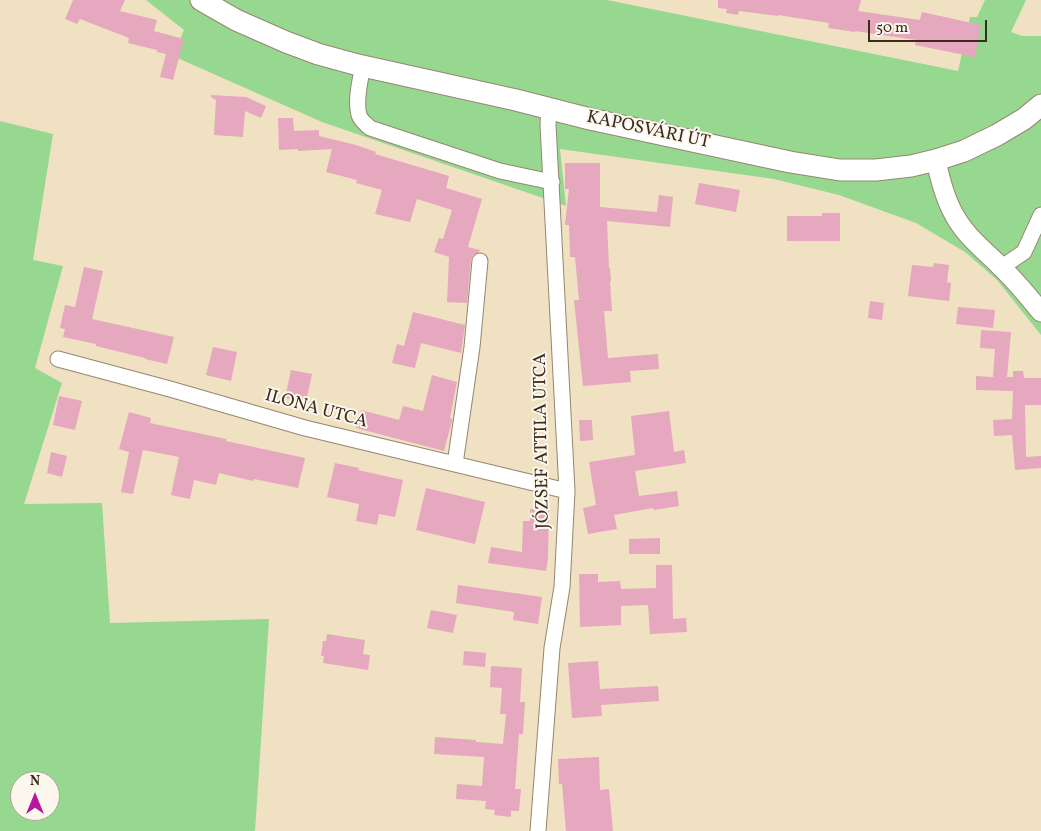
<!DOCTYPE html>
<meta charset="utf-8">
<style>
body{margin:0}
#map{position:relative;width:1041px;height:831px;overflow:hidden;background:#efe1c2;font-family:Vollkorn,serif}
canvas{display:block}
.north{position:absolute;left:10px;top:771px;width:50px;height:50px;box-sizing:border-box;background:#fbf7ec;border:1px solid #aea59a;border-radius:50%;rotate:0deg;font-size:14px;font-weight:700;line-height:20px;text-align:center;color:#3b2a1e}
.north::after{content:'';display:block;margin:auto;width:18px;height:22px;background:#b5179e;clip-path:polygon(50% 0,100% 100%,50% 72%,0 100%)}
.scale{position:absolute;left:868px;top:20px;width:119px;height:22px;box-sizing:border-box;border:2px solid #3b2a1e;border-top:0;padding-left:6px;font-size:15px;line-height:18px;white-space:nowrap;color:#3b2a1e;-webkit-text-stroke:4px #fbf7ec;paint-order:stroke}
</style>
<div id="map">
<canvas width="1041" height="831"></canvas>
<div class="north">N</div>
<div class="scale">50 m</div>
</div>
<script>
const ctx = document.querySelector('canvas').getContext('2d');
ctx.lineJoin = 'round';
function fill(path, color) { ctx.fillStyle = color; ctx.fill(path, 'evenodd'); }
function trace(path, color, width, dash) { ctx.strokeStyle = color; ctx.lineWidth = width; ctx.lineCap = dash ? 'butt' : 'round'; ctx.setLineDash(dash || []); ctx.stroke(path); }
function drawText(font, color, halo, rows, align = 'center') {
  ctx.font = font + ' Vollkorn,serif'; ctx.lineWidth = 4; ctx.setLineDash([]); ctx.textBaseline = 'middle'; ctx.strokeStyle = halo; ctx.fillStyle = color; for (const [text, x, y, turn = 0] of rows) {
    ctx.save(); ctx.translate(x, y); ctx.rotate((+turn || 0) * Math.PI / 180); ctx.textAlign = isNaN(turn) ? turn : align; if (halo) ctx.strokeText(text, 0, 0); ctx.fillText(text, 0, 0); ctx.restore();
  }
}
const green = new Path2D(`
 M 146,0 L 607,0 L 958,71 L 970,17 L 977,17 L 985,0 L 1026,0 L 1011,32 L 1022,36 L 1041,36 L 1041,335 L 997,280 L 965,252 L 916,223 L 839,195 L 774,179 L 560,149 L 566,206 L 322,122 L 173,56 L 184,30 Z
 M 0,121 L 53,134 L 33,260 L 63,266 L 35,368 L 62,383 L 24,504 L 102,503 L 110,623 L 269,619 L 255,831 L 0,831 ZM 20,781 L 50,781 L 50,811 L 20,811 Z`);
const building = new Path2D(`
 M 73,0 L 125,0 L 120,11 L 157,20 L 154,31 L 184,39 L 173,80 L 160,77 L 166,54 L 157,52 L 157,50 L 128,43 L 129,38 L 80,19 L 77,24 L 65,19 Z
 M 718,0 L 861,0 L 858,11 L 920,20 L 922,12 L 981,25 L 975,57 L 915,45 L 916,40 L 855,31 L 855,32 L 828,28 L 829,23 L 778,15 L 778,16 L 739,11 L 738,15 L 726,13 L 727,9 L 718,8 Z
 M 211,95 L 246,97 L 266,106 L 261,118 L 245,111 L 243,137 L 214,135 L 216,100 L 211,97 Z
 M 278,118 L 293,118 L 294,131 L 319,130 L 319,136 L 356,145 L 376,152 L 375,154 L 449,176 L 446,188 L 482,199 L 468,247 L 480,250 L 479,252 L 473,255 L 471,260 L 467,303 L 447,302 L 449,257 L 434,252 L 439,238 L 443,239 L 452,210 L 417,199 L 410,222 L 375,214 L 382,190 L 356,183 L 357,180 L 326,172 L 332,149 L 298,151 L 298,149 L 279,150 Z
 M 565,163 L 600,163 L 600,207 L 657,212 L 659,195 L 673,197 L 670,227 L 607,221 L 609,268 L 610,268 L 611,281 L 610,282 L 612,311 L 604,311 L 608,358 L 658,354 L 659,369 L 630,371 L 631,382 L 583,386 L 574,300 L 579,300 L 575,257 L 570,257 L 569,225 L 565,225 L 569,189 L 565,189 Z
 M 699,183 L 740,190 L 736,212 L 695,204 Z
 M 822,213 L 840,213 L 840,241 L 787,241 L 787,216 L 822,216 Z
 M 934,263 L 949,265 L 947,282 L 951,283 L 949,301 L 908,296 L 912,265 L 933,267 Z
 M 84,267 L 103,271 L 92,319 L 174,337 L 167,364 L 145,359 L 145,358 L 96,346 L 96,344 L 63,337 L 65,329 L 60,328 L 65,305 L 75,307 Z
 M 870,301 L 884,303 L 882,320 L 868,318 Z
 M 958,307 L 995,310 L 993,328 L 956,324 Z
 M 413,312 L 465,325 L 461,353 L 421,343 L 415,368 L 392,363 L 397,344 L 404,346 Z
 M 981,330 L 1011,332 L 1007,377 L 1013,377 L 1013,371 L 1023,371 L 1024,378 L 1041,378 L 1041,405 L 1025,405 L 1026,457 L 1041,456 L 1041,468 L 1015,470 L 1012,435 L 994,436 L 993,420 L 1012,419 L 1013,391 L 976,390 L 976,376 L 993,377 L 995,349 L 980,348 Z
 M 213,347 L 237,352 L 231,381 L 206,375 Z
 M 291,370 L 312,374 L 306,402 L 285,398 Z
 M 432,375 L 457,382 L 450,418 L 452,419 L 452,421 L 444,451 L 356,428 L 361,410 L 399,420 L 403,406 L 423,411 Z
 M 59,396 L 82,401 L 75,430 L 53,425 Z
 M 669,411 L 674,452 L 684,450 L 686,463 L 635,471 L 639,496 L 677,491 L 679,506 L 654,510 L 653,508 L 614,515 L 617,529 L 588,534 L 583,508 L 596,505 L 589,462 L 635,455 L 631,416 Z
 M 129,412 L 151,418 L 150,423 L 226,439 L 226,441 L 305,458 L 298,488 L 254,479 L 253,481 L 219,473 L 216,485 L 194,480 L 190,499 L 171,495 L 179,457 L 143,450 L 133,494 L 121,492 L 129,452 L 119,449 Z
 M 579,420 L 592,420 L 593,440 L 580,441 Z
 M 51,452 L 67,456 L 62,477 L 47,473 Z
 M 335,463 L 359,468 L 358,470 L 403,480 L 395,517 L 379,514 L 377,525 L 356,521 L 359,504 L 327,497 Z
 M 426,488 L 485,502 L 475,544 L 416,530 Z
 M 530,509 L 549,509 L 548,559 L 546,571 L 488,563 L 491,547 L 522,552 L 523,521 L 530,521 Z
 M 660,538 L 660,554 L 629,554 L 629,539 Z
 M 656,565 L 672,565 L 673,619 L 686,618 L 687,632 L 650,634 L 648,605 L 621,606 L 621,625 L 580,627 L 579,574 L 598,574 L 598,582 L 620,581 L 621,589 L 656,588 Z
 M 458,585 L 542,597 L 538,624 L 513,620 L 514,612 L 456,603 Z
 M 431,610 L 457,615 L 453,633 L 427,628 Z
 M 327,634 L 365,640 L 363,654 L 370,655 L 368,670 L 323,663 L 324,656 L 321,656 L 323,641 L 326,641 Z
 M 464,651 L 486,653 L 485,667 L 463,665 Z
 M 598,661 L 600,689 L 658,686 L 659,701 L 601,705 L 602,716 L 572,718 L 568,663 Z
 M 491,666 L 522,668 L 520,702 L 525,702 L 523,734 L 519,734 L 515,789 L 521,789 L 519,811 L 511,811 L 511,817 L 494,815 L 495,810 L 485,809 L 486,801 L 456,799 L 457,784 L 482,786 L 484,757 L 434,754 L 435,737 L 476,740 L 476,742 L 503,744 L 506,714 L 500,714 L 502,688 L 490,687 Z
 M 599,757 L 600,790 L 609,789 L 613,831 L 566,831 L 562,784 L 559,784 L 558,759 Z`);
const minor = new Path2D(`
 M 363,66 C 360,80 355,101 359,115 C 361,121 366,124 370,128 L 500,171 L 552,182
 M 1002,267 L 1024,252 L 1041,215
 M 58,359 L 170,389 L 305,428 L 567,491
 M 455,464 L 472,347 L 480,261
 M 538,831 L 552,648 L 562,587 L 567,491 L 548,125 L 549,109`);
const tertiary = new Path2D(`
 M 936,160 C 940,180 945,200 956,218 C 967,237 985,251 1000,266 C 1015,280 1028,296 1041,312`);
const secondary = new Path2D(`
 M 201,0 L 236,20 L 286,42 L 318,54 L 358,65 L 516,100 L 590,119 L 790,162 L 840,170 L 876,170 L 911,166 L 936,160 L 964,151 L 997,135 L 1024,119 L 1041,105`);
const streetNames = [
 ["KAPOSVÁRI ÚT",648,131,12],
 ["ILONA UTCA",316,410,15],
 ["JÓZSEF ATTILA UTCA",543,441,-91]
];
fill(green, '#96d890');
fill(building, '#e6a8be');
trace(minor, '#958670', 17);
trace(tertiary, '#958670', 21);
trace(secondary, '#958670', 23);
trace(minor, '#fff', 15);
trace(tertiary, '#fff', 19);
trace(secondary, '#fff', 21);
drawText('18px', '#3b2a1e', '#fbf7ec', streetNames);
</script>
